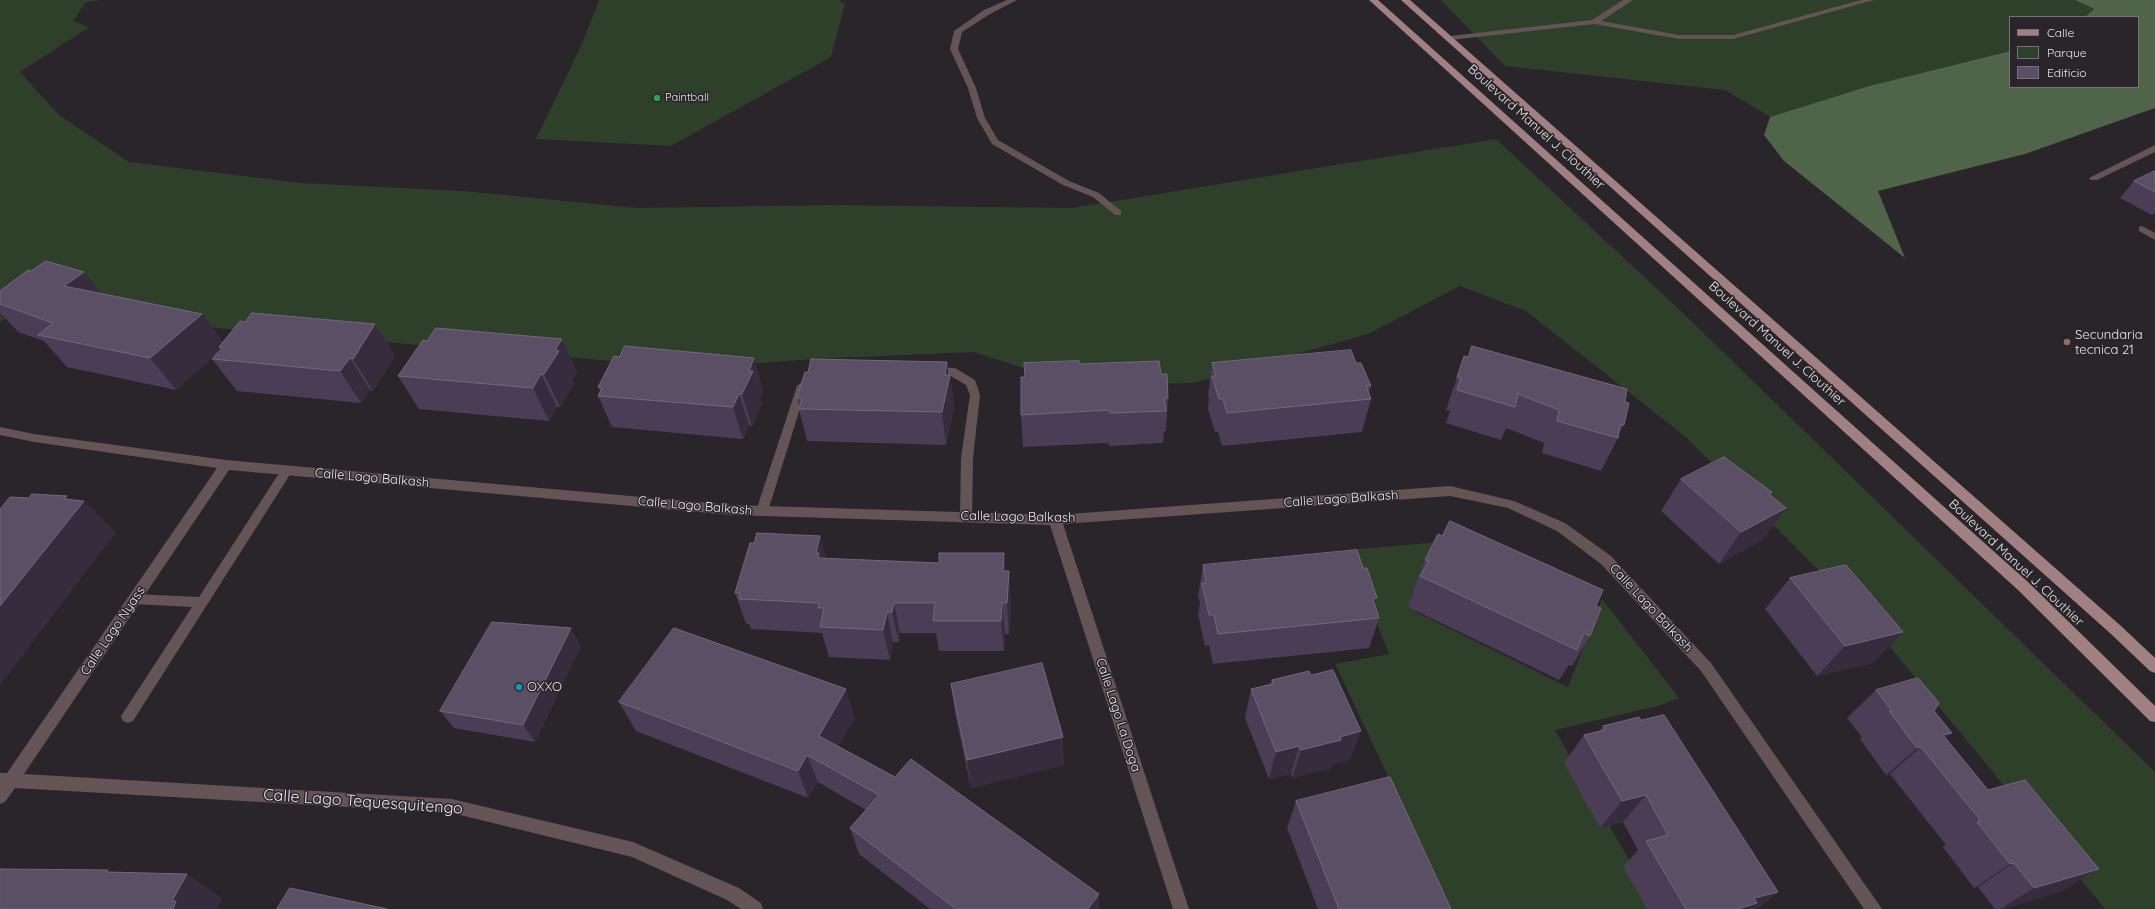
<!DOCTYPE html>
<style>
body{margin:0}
#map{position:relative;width:2155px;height:909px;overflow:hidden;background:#29252b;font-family:Quicksand,sans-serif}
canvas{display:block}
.legend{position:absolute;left:2009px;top:16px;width:130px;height:72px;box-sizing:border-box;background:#29252b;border:1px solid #767378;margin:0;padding:5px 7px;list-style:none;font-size:12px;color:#eae8ec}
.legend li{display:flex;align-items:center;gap:8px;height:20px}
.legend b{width:20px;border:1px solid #767378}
</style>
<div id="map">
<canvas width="2155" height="909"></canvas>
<ul class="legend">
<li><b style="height:5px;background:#a18083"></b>Calle</li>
<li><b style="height:11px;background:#2e402a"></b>Parque</li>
<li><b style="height:11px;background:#5b4f66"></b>Edificio</li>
</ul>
</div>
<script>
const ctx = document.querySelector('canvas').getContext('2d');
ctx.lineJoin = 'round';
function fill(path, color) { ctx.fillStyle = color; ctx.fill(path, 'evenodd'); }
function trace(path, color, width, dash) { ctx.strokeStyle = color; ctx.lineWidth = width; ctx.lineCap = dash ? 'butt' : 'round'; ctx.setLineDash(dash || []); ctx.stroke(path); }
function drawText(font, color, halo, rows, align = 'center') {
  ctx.font = font + ' Quicksand,sans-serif'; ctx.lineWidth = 3; ctx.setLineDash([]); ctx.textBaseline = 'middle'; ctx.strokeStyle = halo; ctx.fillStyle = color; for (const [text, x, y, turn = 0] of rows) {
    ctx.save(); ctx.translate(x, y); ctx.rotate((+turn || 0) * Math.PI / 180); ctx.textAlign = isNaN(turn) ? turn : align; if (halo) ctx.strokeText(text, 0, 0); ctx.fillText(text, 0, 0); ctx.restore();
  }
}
const green = new Path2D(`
 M 0,0 L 102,0 L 86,2 L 73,21 L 89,27 L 20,72 L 59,115 L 129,162 L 301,183 L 463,191 L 637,208 L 835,205 L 1072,208 L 1496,139 L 1685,315 L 2155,772 L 2155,909 L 2105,909 L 1868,620 L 1687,438 L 1526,311 L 1460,286 L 1368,334 L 1193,383 L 1078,386 L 974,352 L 812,359 L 698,368 L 144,322 L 35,301 L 0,322 Z
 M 599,0 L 839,0 L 845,4 L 831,57 L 671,146 L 536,139 L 581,46 Z
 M 1441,0 L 2075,0 L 2094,9 L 2085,17 L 2010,17 L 2010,51 L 1869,86 L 1770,117 L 1725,90 L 1505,66 Z
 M 1452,541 L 1416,612 L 1568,687 L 1602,599 L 1679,698 L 1658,706 L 1555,730 L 1657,909 L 1451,909 L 1335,664 L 1389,654 L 1348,550 Z`);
const forest = new Path2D(`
 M 2075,0 L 2155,0 L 2155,108 L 2025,154 L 1878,191 L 1905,258 L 1784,161 L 1764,135 L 1770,117 L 1869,86 L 2010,51 L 2010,87 L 2138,87 L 2138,17 L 2085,17 L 2094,9 Z`);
const service = new Path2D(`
 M 1007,0 L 1017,0 L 990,14 L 962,32 L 958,49 L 976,88 L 985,118 L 998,140 L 1069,181 L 1099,193 L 1121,211 L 1121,215 L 1115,215 L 1093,197 L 1063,185 L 992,144 L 977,118 L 968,88 L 950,49 L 954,31 L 984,10 Z
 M 2142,226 L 2155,233 L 2155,240 L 2139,231 L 2139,227 Z
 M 934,367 L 955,368 L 975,380 L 980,395 L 973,458 L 972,517 L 970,520 L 962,520 L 960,517 L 961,458 L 970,395 L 966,385 L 949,375 L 930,374 L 929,371 Z
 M 802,382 L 807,386 L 768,511 L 766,514 L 758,514 L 756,511 L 797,386 Z
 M 287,466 L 291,467 L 293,470 L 291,473 L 133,721 L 128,723 L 123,721 L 121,717 L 123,713 L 192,607 L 134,604 L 130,603 L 128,599 L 130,595 L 134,594 L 199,597 L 283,467 Z`);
const minor = new Path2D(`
 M 1623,0 L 1633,0 L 1601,21 L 1679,35 L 1733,35 L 1861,0 L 1874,0 L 1733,39 L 1679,39 L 1594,24 L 1450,40 L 1446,38 L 1450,36 L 1592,20 Z
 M 2155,145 L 2155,152 L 2097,180 L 2091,180 L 2089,178 Z
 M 0,427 L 34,434 L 226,460 L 732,505 L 1055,515 L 1450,486 L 1514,501 L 1565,523 L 1611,556 L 1711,663 L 1882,909 L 1864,909 L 1701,671 L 1601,564 L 1557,531 L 1508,508 L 1450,496 L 1063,524 L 1189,909 L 1173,909 L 1050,525 L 732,515 L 229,470 L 24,774 L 452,799 L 633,842 L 739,888 L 761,903 L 763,909 L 741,909 L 727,900 L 632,857 L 452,813 L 15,788 L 5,802 L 0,804 L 0,773 L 7,773 L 217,468 L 34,442 L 0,435 Z`);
const primary = new Path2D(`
 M 1369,0 L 1378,0 L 2028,582 L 2155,706 L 2155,722 L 2150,721 L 2018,590 Z
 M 1401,0 L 1410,0 L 2121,626 L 2155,658 L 2155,673 L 2150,671 L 2111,634 Z`);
const wall = new Path2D(`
 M 2155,171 L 2155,213 L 2152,215 L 2120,198 L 2134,181 Z
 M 31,271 L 84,272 L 101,294 L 202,314 L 223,342 L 245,322 L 375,324 L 395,356 L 373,391 L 370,390 L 361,403 L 237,391 L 212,359 L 215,355 L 176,390 L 67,367 L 44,341 L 18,332 L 0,312 L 0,291 Z
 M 562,339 L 577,372 L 572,380 L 574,384 L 560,407 L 557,407 L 549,421 L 419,409 L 398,376 L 427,341 Z
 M 1464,356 L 1625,402 L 1624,425 L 1618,435 L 1618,438 L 1601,471 L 1542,453 L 1544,443 L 1506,428 L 1501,440 L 1446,423 L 1450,411 L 1446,410 Z
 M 619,357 L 763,390 L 760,397 L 762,403 L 752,426 L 749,425 L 743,439 L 612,427 L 598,396 L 600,391 L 598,387 Z
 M 947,362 L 948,375 L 950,375 L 954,407 L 946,445 L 807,441 L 799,409 L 799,407 L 797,398 Z
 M 1212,363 L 1356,363 L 1371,386 L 1369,394 L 1371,399 L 1362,432 L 1222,446 L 1218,432 L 1215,432 L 1208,409 L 1209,399 L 1208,396 Z
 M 1080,364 L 1161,374 L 1168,398 L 1166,431 L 1164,431 L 1163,443 L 1109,446 L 1108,443 L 1023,447 L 1021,415 Z
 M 1681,479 L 1772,492 L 1770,495 L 1786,508 L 1762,540 L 1719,564 L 1661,511 Z
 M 1442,536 L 1596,606 L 1590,636 L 1572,666 L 1569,665 L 1559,680 L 1408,607 L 1414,591 L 1413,591 L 1425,560 Z
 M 826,558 L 1006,571 L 1011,602 L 1009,634 L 1005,634 L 1004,651 L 939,651 L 936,633 L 900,633 L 899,642 L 893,642 L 890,660 L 829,657 L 822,633 L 751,629 L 749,624 L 746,624 L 735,593 Z
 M 1203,565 L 1363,568 L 1377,598 L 1375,604 L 1379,618 L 1369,648 L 1213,664 L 1209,645 L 1205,646 L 1198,614 L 1200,603 L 1198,596 Z
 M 1790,578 L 1873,663 L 1817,676 L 1765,609 Z
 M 581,646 L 535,742 L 454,728 L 440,711 Z
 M 1272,680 L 1350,760 L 1332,764 L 1331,768 L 1292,778 L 1291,774 L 1269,779 L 1245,718 L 1251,689 L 1270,684 Z
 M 951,684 L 1064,765 L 971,788 L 955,713 Z
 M 1876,690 L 1934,711 L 1946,739 L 1988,790 L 2099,869 L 2059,892 L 2003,909 L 1995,909 L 1978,887 L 1974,888 L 1943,847 L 1946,845 L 1890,774 L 1886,775 L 1860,739 L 1862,737 L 1847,718 Z
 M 619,702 L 855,718 L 838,746 L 1099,909 L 930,909 L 859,854 L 850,828 L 866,810 L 818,782 L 808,798 L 636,731 Z
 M 1641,720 L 1778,892 L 1757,909 L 1647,909 L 1623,867 L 1638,850 L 1623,822 L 1600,828 L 1564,763 L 1584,735 L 1599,731 L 1603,726 Z
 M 1296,801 L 1451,909 L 1318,909 L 1287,828 Z`);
const shadedWall = new Path2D(`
 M 84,272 L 110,304 L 64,286 Z
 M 202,314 L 226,346 L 219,347 L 221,350 L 176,390 L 150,358 Z
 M 375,324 L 395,356 L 373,391 L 353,359 Z
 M 562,339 L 577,372 L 572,380 L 574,384 L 560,407 L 544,374 L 555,350 Z
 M 350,358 L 370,390 L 361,403 L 340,371 Z
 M 754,358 L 763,390 L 760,397 L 762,403 L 752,426 L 742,394 L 749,371 Z
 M 947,362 L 949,381 L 950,375 L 954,407 L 946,445 L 942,412 L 945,375 Z
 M 541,374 L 557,407 L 549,421 L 533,388 Z
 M 739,394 L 749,425 L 743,439 L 733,407 Z
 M 67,496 L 79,507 L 84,501 L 116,532 L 0,685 L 0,606 L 64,499 Z
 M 1786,508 L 1762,540 L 1719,564 L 1741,532 Z
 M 820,536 L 829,567 L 826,577 L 816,553 Z
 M 1004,553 L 1007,584 L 1003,571 Z
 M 1009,571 L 1011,602 L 1009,634 L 1007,603 Z
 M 1377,598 L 1370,618 L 1373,599 Z
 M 894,603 L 900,633 L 899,642 L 892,612 Z
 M 1002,603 L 1005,634 L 1004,651 L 1001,621 Z
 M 887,612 L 893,642 L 890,660 L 883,630 Z
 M 571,628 L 581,646 L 535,742 L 523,725 Z
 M 1903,632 L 1873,663 L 1817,676 L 1845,646 Z
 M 846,689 L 855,718 L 828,764 L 819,736 Z
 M 1361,731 L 1350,760 L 1332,764 L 1331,768 L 1292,778 L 1301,750 L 1340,737 Z
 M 1952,733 L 1927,754 L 1943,735 Z
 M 1063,737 L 1064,765 L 971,788 L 967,760 Z
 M 1299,746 L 1291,774 L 1269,779 L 1276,752 Z
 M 1921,747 L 1890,774 L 1886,775 L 1917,748 Z
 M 807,755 L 818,782 L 808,798 L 798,771 Z
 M 1646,795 L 1623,822 L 1600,828 L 1622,801 Z
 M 2014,863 L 1978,887 L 1974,888 L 2010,864 Z
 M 2099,869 L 2059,892 L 2003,909 L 2000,909 L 2034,888 Z
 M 187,874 L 222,898 L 217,909 L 173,909 L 172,901 Z
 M 1778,892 L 1757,909 L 1738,909 L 1754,898 Z
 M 1099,894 L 1099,909 L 1088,909 Z`);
const building = new Path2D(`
 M 2155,171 L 2155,192 L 2134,181 Z
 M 46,261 L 84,272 L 64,286 L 202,314 L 150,358 L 38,335 L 53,323 L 0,304 L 0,291 L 28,270 L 31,271 Z
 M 252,313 L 375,324 L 353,359 L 350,358 L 340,371 L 212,359 L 223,347 L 219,347 L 240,321 L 245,322 Z
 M 436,328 L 562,339 L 555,350 L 559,351 L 544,374 L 541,374 L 533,388 L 398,376 L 423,340 L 427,341 Z
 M 625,346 L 754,358 L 749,371 L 753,371 L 742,394 L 739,394 L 733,407 L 598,396 L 602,388 L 598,387 L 614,356 L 619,357 Z
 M 1472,346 L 1627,389 L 1625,402 L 1629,403 L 1624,425 L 1620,424 L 1618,438 L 1557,421 L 1559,410 L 1518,394 L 1515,407 L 1457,390 L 1461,378 L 1457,377 L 1464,356 L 1468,357 Z
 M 1351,350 L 1356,363 L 1361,363 L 1371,386 L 1366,386 L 1371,399 L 1227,413 L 1223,399 L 1219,399 L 1212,376 L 1216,376 L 1212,363 Z
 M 811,359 L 947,362 L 945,375 L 950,375 L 942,412 L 799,409 L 802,398 L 797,398 L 805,372 L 808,372 Z
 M 1079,361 L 1080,364 L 1159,361 L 1161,374 L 1167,374 L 1168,398 L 1164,398 L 1166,411 L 1110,413 L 1109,410 L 1021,415 L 1021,377 L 1025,377 L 1024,363 Z
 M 1724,457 L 1772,492 L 1769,494 L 1786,508 L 1741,532 L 1681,479 Z
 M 32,494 L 67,496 L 64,499 L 84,501 L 0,606 L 0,509 L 10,497 L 29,498 Z
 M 1450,521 L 1603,590 L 1596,606 L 1601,608 L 1590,636 L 1584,633 L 1577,650 L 1420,576 L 1429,561 L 1425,560 L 1438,534 L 1442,536 Z
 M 757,533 L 820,536 L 816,553 L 819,553 L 818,558 L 939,563 L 939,553 L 1004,553 L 1003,571 L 1009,571 L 1007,603 L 1002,603 L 1001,621 L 933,621 L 935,603 L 894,603 L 892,612 L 887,612 L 883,630 L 820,627 L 824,608 L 818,608 L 819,603 L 739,599 L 740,593 L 735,593 L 750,543 L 754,543 Z
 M 1357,550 L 1363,568 L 1367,568 L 1377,598 L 1373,599 L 1379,618 L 1218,634 L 1214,615 L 1209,615 L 1202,583 L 1206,583 L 1203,565 Z
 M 1846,565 L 1903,632 L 1845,646 L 1790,578 Z
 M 492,622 L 571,628 L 523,725 L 440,711 Z
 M 674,628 L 846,689 L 819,736 L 895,777 L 911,759 L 1099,894 L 1088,909 L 956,909 L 850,828 L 879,795 L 807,755 L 798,771 L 619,702 Z
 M 1042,663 L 1063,737 L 967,760 L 951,684 Z
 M 1333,670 L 1361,731 L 1340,737 L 1341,740 L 1301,750 L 1299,746 L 1276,752 L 1251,689 L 1273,684 L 1272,680 L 1309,671 L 1311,675 Z
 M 1918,678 L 1939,703 L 1934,711 L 1952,733 L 1943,735 L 1988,790 L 2025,780 L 2099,869 L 2034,888 L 2014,863 L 2010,864 L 1977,822 L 1981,821 L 1921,747 L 1917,748 L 1889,711 L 1892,711 L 1876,690 Z
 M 1664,715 L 1778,892 L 1754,898 L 1757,903 L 1738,909 L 1686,909 L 1646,841 L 1668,835 L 1646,795 L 1622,801 L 1584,735 L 1605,730 L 1603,726 L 1639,717 L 1641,720 Z
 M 1390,777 L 1451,909 L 1339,909 L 1296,801 Z
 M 0,869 L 108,870 L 107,872 L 187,874 L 172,901 L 176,901 L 173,909 L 0,909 Z
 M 290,888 L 387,909 L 277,909 Z`);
const markers = [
 [657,98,4,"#2e9e5b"],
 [2067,342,4,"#8d6e63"],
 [519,687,4,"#0f9aa8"]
];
const farPoinames = [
 ["Paintball",665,98]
];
const streetNames = [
 ["Boulevard Manuel J. Clouthier",1536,127,42],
 ["Boulevard Manuel J. Clouthier",1777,344,42],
 ["Calle Lago Balkash",372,478,5],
 ["Calle Lago Balkash",1341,499,-4],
 ["Calle Lago Balkash",695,506,5],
 ["Calle Lago Balkash",1018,517,1],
 ["Boulevard Manuel J. Clouthier",2016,563,43],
 ["Calle Lago Balkash",1651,608,47],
 ["Calle Lago Nyass",113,631,-56],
 ["Calle Lago La Doga",1118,715,72]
];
const poiNames = [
 ["Secundaria",2075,335],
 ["tecnica 21",2075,350],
 ["OXXO",527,687]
];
const nearStreetnames = [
 ["Calle Lago Tequesquitengo",363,802,4]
];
fill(green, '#2e402a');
fill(forest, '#4f6449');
fill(service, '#645455');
fill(minor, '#645455');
fill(primary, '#a18083');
fill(wall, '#4a3d55');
fill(shadedWall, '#362c3e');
fill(building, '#5b4f66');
trace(building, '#72677b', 1);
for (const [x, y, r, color] of markers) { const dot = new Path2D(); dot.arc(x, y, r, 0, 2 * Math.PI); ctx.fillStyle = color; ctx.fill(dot); trace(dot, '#29252b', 1.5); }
drawText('11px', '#eae8ec', '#29252b', farPoinames, 'left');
drawText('13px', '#eae8ec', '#29252b', streetNames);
drawText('13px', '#eae8ec', '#29252b', poiNames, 'left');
drawText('16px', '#eae8ec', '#29252b', nearStreetnames);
</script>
